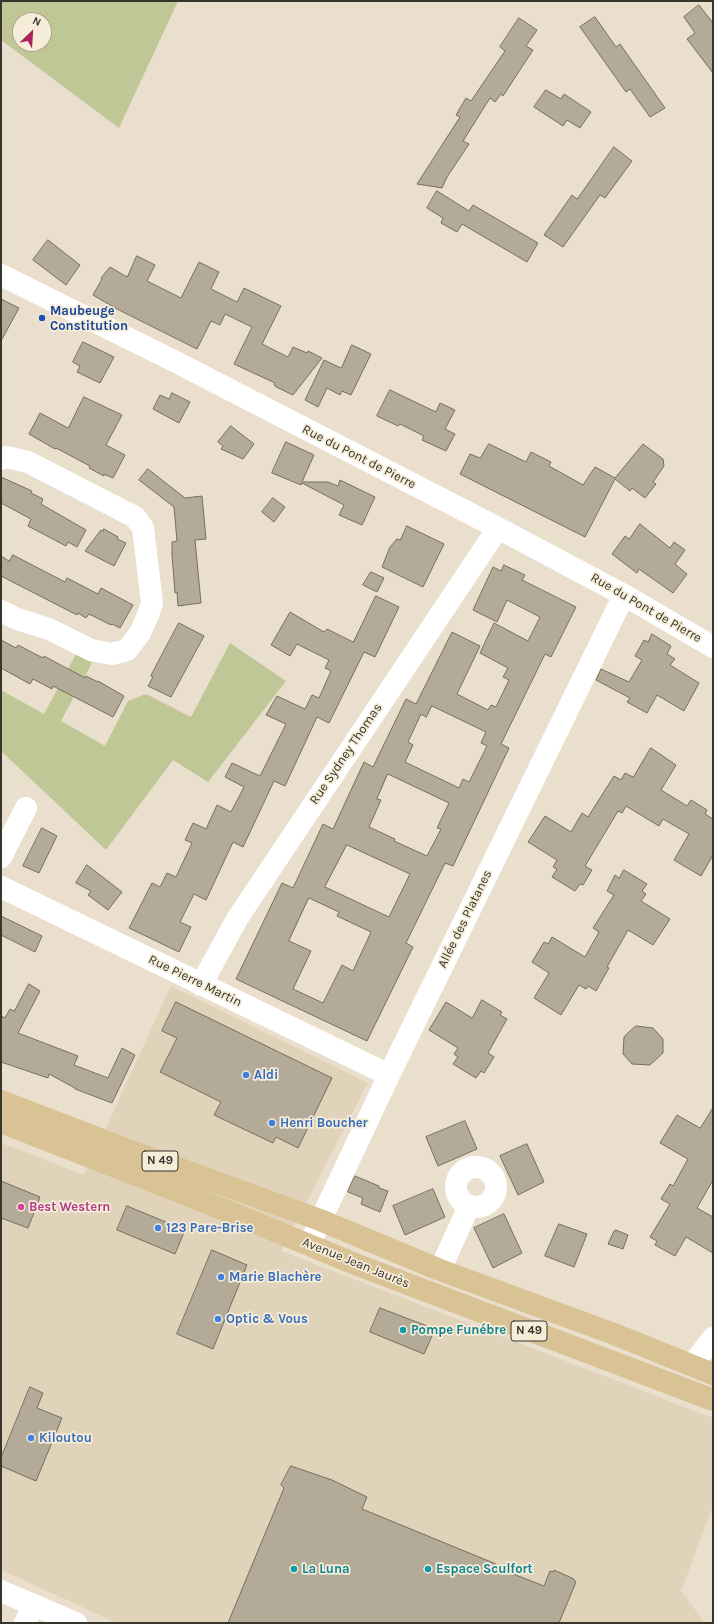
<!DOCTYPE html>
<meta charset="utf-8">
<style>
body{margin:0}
#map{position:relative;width:714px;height:1624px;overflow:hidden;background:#e9dfcc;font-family:Karla,sans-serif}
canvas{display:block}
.frame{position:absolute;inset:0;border:2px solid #38352d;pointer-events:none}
.north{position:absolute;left:12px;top:12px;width:40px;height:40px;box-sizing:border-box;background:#f6edd9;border:1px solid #aaa394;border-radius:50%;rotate:25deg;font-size:11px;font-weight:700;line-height:16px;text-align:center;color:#38352d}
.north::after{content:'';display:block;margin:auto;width:14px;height:18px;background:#ad215f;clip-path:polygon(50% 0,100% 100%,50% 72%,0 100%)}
</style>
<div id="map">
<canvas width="714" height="1624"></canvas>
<div class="frame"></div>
<div class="north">N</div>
</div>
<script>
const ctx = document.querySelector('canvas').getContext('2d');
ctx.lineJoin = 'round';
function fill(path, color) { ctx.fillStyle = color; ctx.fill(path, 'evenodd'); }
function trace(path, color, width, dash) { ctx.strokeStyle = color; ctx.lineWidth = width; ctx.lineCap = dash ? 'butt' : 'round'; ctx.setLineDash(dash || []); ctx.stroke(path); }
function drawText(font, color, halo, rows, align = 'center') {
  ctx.font = font + ' Karla,sans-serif'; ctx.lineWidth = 3.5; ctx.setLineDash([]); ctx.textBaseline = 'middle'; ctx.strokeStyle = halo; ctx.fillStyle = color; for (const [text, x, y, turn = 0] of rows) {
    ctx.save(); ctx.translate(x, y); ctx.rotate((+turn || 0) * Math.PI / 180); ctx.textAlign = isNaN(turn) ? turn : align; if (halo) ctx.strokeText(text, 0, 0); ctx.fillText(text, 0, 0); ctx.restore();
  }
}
const built = new Path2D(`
 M 171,986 L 368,1083 L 281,1251 L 713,1418 L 713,1506 L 681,1591 L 705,1623 L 117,1623 L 1,1570 L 1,1143 L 84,1175 Z`);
const green = new Path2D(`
 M 1,1 L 178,1 L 119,128 L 1,40 ZM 20,20 L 44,20 L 44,44 L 20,44 Z
 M 230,643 L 286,681 L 208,782 L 173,760 L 106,850 L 1,751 L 1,690 L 44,714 L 76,654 L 92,663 L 61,721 L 105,746 L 128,701 L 146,694 L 191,717 Z`);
const building = new Path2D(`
 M 699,5 L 713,23 L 713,73 L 687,39 L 695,33 L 684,17 Z
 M 595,17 L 616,47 L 620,44 L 665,108 L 650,117 L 630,89 L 626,92 L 580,27 Z
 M 519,18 L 537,30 L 526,46 L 533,50 L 503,96 L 501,94 L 495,102 L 490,98 L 463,141 L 469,144 L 447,177 L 442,188 L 417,184 L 460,117 L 456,115 L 466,98 L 471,101 L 505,51 L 500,47 Z
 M 546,90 L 561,99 L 564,94 L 591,112 L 580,128 L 567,120 L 563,126 L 534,107 Z
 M 614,147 L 632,161 L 605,198 L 600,195 L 563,247 L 544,235 L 572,195 L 577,199 Z
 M 437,191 L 469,211 L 473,205 L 538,243 L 527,262 L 462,224 L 457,232 L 441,223 L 443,218 L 427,208 Z
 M 48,240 L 80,265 L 66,285 L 33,260 Z
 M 137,256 L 155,265 L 147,281 L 181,298 L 199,262 L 219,272 L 211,289 L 237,302 L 244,288 L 281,306 L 262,344 L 288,357 L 293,347 L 307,353 L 308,351 L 322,358 L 293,395 L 276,387 L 274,385 L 275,383 L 234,364 L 252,327 L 225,314 L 220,325 L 211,321 L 197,349 L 115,308 L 93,295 L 102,279 L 101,278 L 110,267 L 127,277 Z
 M 1,299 L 19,308 L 1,341 Z
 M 83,342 L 114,357 L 100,383 L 77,372 L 80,366 L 73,362 Z
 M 352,345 L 371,354 L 351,395 L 342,391 L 340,395 L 327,388 L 318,407 L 305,400 L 324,360 L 341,368 Z
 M 390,390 L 436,412 L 440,403 L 455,410 L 445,429 L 455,434 L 446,451 L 422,440 L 424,436 L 400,424 L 398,426 L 377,416 Z
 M 172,393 L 190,402 L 179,423 L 153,409 L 160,395 L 169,399 Z
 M 84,397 L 122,415 L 106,445 L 125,455 L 113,478 L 104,474 L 104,476 L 89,468 L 90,466 L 56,448 L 55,449 L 29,434 L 40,413 L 68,428 Z
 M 231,426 L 254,444 L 243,459 L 221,449 L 223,446 L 218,442 Z
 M 286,442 L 314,455 L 302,482 L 328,482 L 338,486 L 340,480 L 375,497 L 362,525 L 339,515 L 344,505 L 302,483 L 301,485 L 272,473 Z
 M 489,444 L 526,462 L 531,452 L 551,462 L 549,466 L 583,485 L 595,467 L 615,478 L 643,444 L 663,459 L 664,466 L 653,482 L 656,484 L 645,498 L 632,488 L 630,491 L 615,479 L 585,537 L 460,474 L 470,454 L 480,458 Z
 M 148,469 L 185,498 L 202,496 L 206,539 L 195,540 L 201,603 L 178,606 L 177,592 L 175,593 L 172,555 L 172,542 L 177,541 L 174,507 L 139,480 Z
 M 1,477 L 32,491 L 31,493 L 43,499 L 41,504 L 86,530 L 77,547 L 68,542 L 66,546 L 28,526 L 31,519 L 1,503 Z
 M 273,498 L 285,507 L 274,522 L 262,512 Z
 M 640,524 L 670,548 L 674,542 L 685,550 L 675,564 L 687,574 L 673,593 L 639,569 L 637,573 L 612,554 L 625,536 L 629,539 Z
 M 407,526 L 444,544 L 423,587 L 382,567 L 390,547 L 397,539 L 400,540 Z
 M 104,529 L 118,537 L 117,539 L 126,543 L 114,566 L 85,551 L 101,530 L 103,531 Z
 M 13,555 L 65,582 L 67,578 L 98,594 L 101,588 L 133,605 L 120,628 L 112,624 L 111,625 L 89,614 L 86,618 L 78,613 L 77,615 L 1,576 L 1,556 L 9,561 Z
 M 504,565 L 525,575 L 522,580 L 576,607 L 551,657 L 545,654 L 501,744 L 509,748 L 453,866 L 445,863 L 406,943 L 413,947 L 367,1041 L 236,979 L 282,883 L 293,888 L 323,824 L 333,829 L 364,762 L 373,767 L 406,699 L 416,704 L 452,632 L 480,646 L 457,694 L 488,710 L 491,705 L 496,707 L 509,680 L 503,677 L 508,668 L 480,653 L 494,623 L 528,641 L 540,617 L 507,600 L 497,622 L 473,610 L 493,567 L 501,571 ZM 432,706 L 486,732 L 481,743 L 487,746 L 469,782 L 463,779 L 459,788 L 405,762 L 413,745 L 408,742 L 421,714 L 426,717 ZM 388,774 L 449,803 L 437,828 L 441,829 L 427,856 L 394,841 L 395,839 L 369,827 L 381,800 L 377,799 ZM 347,845 L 410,874 L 389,917 L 325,887 ZM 309,898 L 339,912 L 337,916 L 371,932 L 353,971 L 342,965 L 323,1003 L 293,989 L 311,951 L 289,941 Z
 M 371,572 L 384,578 L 377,592 L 363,585 Z
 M 376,596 L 399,607 L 375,657 L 364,652 L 329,723 L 317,717 L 285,786 L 274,781 L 243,847 L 233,842 L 206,900 L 194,894 L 180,922 L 191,927 L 179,952 L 129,928 L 152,883 L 160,887 L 167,873 L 176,877 L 192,843 L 185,840 L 193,823 L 206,829 L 217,805 L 231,812 L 244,787 L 225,777 L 232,763 L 260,776 L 286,724 L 266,715 L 277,696 L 305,709 L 312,695 L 319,698 L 331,671 L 325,668 L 329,660 L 297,644 L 290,656 L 271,645 L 290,612 L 324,632 L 327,629 L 353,642 Z
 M 179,623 L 204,636 L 171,697 L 148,686 L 153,677 L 151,676 Z
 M 652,634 L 671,646 L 667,654 L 675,659 L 670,665 L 699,683 L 684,711 L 657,695 L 647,713 L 627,702 L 630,698 L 596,680 L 601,669 L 629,682 L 642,660 L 635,656 L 644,640 L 648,642 Z
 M 1,640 L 16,648 L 18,645 L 43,658 L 44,656 L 85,678 L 86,676 L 98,682 L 98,681 L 124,696 L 113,717 L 53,686 L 52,689 L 33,679 L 30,684 L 1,668 Z
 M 651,748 L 676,765 L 661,790 L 687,806 L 691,800 L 707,810 L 705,814 L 713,819 L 713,855 L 701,876 L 674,860 L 689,834 L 663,819 L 659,826 L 626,806 L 622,813 L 618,811 L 585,866 L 592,870 L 583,885 L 580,884 L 575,891 L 552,877 L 557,869 L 553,867 L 557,860 L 528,842 L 545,816 L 571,832 L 582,813 L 588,817 L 614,776 L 621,780 L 625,773 L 633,777 Z
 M 42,828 L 57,836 L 39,873 L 23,866 Z
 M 87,865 L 122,892 L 108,910 L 88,895 L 91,891 L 76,883 Z
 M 624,870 L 647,884 L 642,891 L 646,894 L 641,901 L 670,919 L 653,945 L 628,930 L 607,967 L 609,968 L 596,991 L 588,986 L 586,989 L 579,985 L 561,1015 L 534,998 L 549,973 L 532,962 L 544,942 L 548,944 L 552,937 L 585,957 L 599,932 L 593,928 L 614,895 L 607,891 L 615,875 L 619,878 Z
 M 1,916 L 42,936 L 35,952 L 1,935 Z
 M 29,984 L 40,991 L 18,1033 L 78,1056 L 74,1065 L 108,1078 L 122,1048 L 135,1055 L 112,1103 L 75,1089 L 75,1088 L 49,1074 L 48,1078 L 1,1062 L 1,1016 L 5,1018 L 10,1009 L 14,1011 Z
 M 482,1000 L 502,1012 L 500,1015 L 507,1019 L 488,1053 L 494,1057 L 484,1073 L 481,1071 L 476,1078 L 453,1064 L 458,1057 L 454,1054 L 458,1048 L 429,1030 L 446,1002 L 472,1018 Z
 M 176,1002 L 332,1078 L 298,1148 L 276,1137 L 273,1143 L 214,1115 L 221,1102 L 160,1072 L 177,1038 L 162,1031 Z
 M 636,1026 L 653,1028 L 663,1039 L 663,1053 L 650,1065 L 632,1064 L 623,1054 L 624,1037 Z
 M 713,1108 L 713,1180 L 697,1208 L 713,1217 L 713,1253 L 686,1237 L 675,1256 L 655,1245 L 657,1241 L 650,1237 L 670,1204 L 661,1199 L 670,1184 L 673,1186 L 688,1159 L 660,1143 L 677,1115 L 700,1128 Z
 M 465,1121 L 477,1149 L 438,1166 L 426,1137 Z
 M 527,1144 L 544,1182 L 518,1195 L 500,1156 Z
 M 355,1176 L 379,1186 L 379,1188 L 388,1191 L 380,1212 L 361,1204 L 363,1198 L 348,1192 Z
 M 1,1181 L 40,1197 L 28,1228 L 1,1218 Z
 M 433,1189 L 445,1217 L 405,1235 L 393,1206 Z
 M 127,1206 L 185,1230 L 175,1254 L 117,1230 Z
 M 504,1214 L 522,1253 L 493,1268 L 474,1228 Z
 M 559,1224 L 587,1234 L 574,1267 L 545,1256 Z
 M 616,1230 L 628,1235 L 623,1249 L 608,1244 L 614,1231 L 615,1231 Z
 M 212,1250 L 247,1265 L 213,1349 L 177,1334 Z
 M 380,1308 L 435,1329 L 424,1354 L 370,1332 Z
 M 30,1387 L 43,1393 L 37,1408 L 62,1418 L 36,1481 L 1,1466 L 1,1458 Z
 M 291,1466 L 332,1480 L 367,1497 L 362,1509 L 496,1564 L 495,1567 L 544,1586 L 550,1571 L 553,1572 L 554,1570 L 574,1579 L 574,1580 L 576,1582 L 559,1623 L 228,1623 L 284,1488 L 281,1485 Z`);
const minor = new Path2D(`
 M 1,275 L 176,362 L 498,528 L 624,595 L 713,647
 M 1,459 L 7,457 L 28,462 L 135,517 L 143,528 L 152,603 L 148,615 L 140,633 L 127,650 L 112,654 L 91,650 L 49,629 L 17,619 L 1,611
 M 1,857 L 26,808
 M 1,887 L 389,1075
 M 201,985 L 237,919 L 498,528
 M456 1187a20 20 0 1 1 40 0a20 20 0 1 1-40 0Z
 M 309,1245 L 389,1075 L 624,595
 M 440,1270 L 469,1206
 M 692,1365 L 713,1338
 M 1,1591 L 76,1623
 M 25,1623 L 34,1605`);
const major = new Path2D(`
 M 1,1101 L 123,1148 L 320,1220 L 440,1270 L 614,1334 L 713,1374
 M 1,1122 L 215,1206 L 355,1264 L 713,1400`);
const markers = [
 [42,318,4,"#1a4fb4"],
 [246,1075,4,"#3f7fe0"],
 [272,1123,4,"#3f7fe0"],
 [21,1207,4,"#d1479c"],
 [158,1228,4,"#3f7fe0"],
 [221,1277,4,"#3f7fe0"],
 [218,1319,4,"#3f7fe0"],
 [403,1330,4,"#0f9aa8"],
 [31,1438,4,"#3f7fe0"],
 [294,1569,4,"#0f9aa8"],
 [428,1569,4,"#0f9aa8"]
];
const shields = [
 [160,1161,36],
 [529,1331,36]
];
const shieldNames = [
 ["N 49",160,1161],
 ["N 49",529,1331]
];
const transitNames = [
 ["Maubeuge",50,311],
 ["Constitution",50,326]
];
const streetNames = [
 ["Rue du Pont de Pierre",359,457,27],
 ["Rue du Pont de Pierre",646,608,30],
 ["Rue Sydney Thomas",346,754,-56],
 ["Allée des Platanes",465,919,-64],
 ["Rue Pierre Martin",195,981,26],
 ["Avenue Jean Jaurès",356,1263,22]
];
const shopNames = [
 ["Aldi",254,1075],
 ["Henri Boucher",280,1123],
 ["123 Pare-Brise",166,1228],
 ["Marie Blachère",229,1277],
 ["Optic & Vous",226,1319],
 ["Kiloutou",39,1438]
];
const hotelNames = [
 ["Best Western",29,1207]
];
const cultureNames = [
 ["Pompe Funébre",411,1330],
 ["La Luna",302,1569],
 ["Espace Sculfort",436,1569]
];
fill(built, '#e0d3b9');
fill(green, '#bfc797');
fill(building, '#b3aa97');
trace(building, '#776e5d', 1);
trace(minor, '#fff', 22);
trace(major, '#d9c293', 22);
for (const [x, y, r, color] of markers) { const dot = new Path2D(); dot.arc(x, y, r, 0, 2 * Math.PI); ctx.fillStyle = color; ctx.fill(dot); trace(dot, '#f6edd9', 1.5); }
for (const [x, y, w] of shields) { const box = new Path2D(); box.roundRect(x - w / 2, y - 10, w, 20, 3); ctx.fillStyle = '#f6edd9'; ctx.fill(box); trace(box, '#38352d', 1); }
drawText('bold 12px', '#38352d', null, shieldNames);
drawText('bold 13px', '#164399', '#f6edd9', transitNames, 'left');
drawText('13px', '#38352d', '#f6edd9', streetNames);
drawText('bold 13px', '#366cbe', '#f6edd9', shopNames, 'left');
drawText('bold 13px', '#b23c85', '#f6edd9', hotelNames, 'left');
drawText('bold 13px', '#0d838f', '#f6edd9', cultureNames, 'left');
</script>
